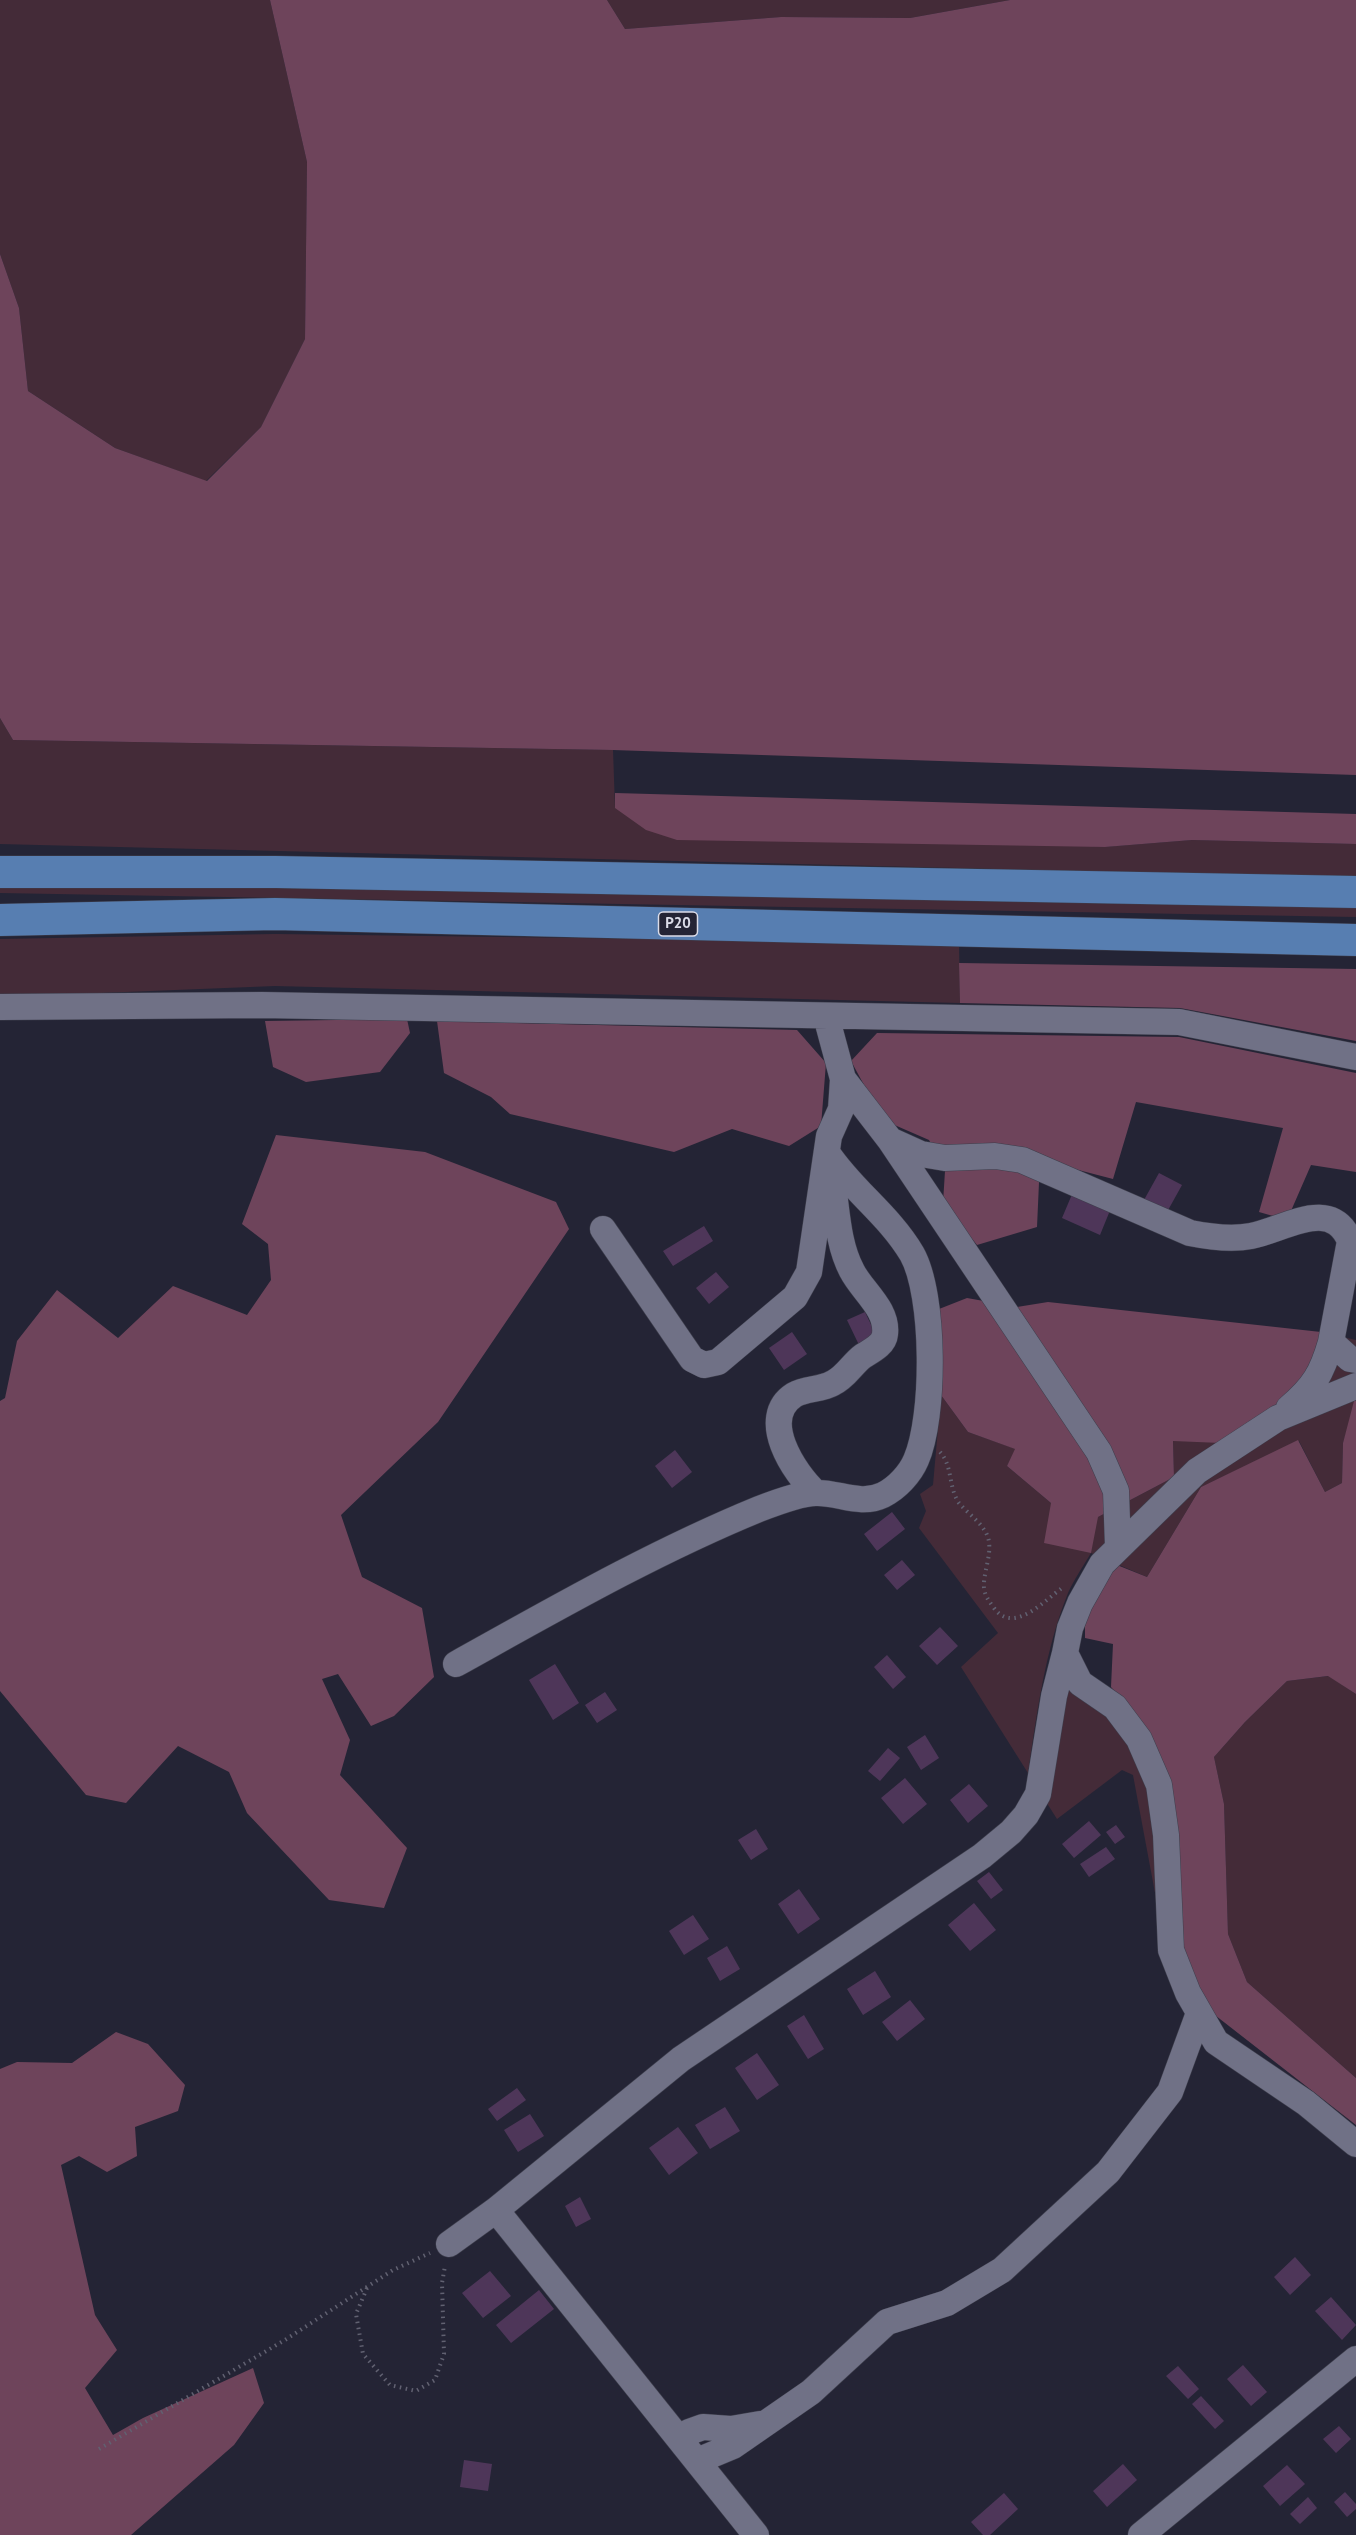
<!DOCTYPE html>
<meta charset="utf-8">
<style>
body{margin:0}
canvas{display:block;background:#242435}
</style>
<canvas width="1356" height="2535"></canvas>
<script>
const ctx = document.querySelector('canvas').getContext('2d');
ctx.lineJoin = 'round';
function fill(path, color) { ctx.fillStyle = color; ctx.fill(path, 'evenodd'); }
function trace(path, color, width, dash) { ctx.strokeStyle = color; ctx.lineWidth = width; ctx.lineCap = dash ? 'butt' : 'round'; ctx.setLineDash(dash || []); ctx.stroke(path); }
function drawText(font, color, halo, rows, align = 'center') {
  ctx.font = font + ' "PT Sans",sans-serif'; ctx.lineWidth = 5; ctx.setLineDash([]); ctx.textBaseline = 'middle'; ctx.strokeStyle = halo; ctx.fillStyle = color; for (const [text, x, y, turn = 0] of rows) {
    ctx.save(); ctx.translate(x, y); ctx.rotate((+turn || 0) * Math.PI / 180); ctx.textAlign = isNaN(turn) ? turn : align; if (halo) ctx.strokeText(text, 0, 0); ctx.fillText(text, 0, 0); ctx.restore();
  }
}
const green = new Path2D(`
 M 0,0 L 270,0 L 307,162 L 305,339 L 261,427 L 206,481 L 115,448 L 28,391 L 19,308 L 0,254 Z
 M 607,0 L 1010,0 L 910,18 L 781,17 L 625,29 Z
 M 0,718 L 13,740 L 613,750 L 615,808 L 1104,847 L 1192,840 L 1356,844 L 1356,878 L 0,844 Z
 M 0,879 L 1356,902 L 1356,917 L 0,893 Z
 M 275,934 L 959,943 L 960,1003 L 275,986 L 0,997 L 0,939 Z
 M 1321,1332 L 1356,1340 L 1356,1401 L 1343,1443 L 1342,1483 L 1325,1492 L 1299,1441 L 1201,1487 L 1147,1577 L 1091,1553 C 1083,1566 1074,1580 1068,1593 C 1045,1650 1037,1712 1028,1773 L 961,1667 L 998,1633 L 919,1528 L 926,1511 L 920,1494 L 933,1485 L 941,1395 L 968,1432 L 1016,1449 L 1007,1466 L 1051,1503 L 1098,1517 L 1174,1477 L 1173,1441 Z
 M 1329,1676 L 1356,1694 L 1356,2078 L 1247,1982 L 1228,1934 L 1224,1804 L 1214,1757 L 1245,1722 L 1287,1681 Z
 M 1069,1687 L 1115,1719 L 1154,1786 L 1164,1941 L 1133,1775 L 1122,1770 L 1057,1819 L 1043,1797 Z`);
const forest = new Path2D(`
 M 270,0 L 607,0 L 625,29 L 781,17 L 910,18 L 1010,0 L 1356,0 L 1356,775 L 613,750 L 13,740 L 0,718 L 0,254 L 19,308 L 28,391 L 115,448 L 207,481 L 261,427 L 305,339 L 307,162 Z
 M 615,793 L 1356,814 L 1356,844 L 1192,840 L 1105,847 L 677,840 L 646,830 L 615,808 Z
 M 959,963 L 1356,969 L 1356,1041 L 1180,1008 L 960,1003 Z
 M 407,1019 L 410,1033 L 380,1072 L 306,1082 L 273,1067 L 265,1021 Z
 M 437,1021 L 797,1030 L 826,1063 L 821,1126 L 789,1146 L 732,1129 L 674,1152 L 510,1114 L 491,1097 L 444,1073 Z
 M 877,1033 L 1179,1037 L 1356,1073 L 1356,1172 L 1311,1165 L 1287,1220 L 1259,1212 L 1283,1128 L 1136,1102 L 1113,1179 L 1040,1160 L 1037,1227 L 977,1245 L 943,1203 L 945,1171 L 929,1140 L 883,1120 L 851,1061 Z
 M 276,1135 L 425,1152 L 556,1202 L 569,1229 L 438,1422 L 341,1515 L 362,1577 L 422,1608 L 434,1677 L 394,1716 L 371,1726 L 338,1674 L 322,1679 L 350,1740 L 340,1775 L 407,1848 L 384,1908 L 329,1900 L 247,1813 L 229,1772 L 178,1746 L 126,1803 L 86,1795 L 0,1691 L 0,1401 L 5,1398 L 17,1341 L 57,1290 L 118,1338 L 173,1286 L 247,1315 L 271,1280 L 268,1244 L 242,1224 Z
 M 967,1298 L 1017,1307 L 1048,1302 L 1321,1332 L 1307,1380 L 1273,1411 L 1221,1443 L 1173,1441 L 1174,1477 L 1098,1517 L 1091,1553 L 1044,1543 L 1051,1503 L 1007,1466 L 1015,1449 L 968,1432 L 941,1395 L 934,1311 Z
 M 1354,1401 L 1356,1401 L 1356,1694 L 1328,1676 L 1287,1681 L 1245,1722 L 1214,1757 L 1224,1804 L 1228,1934 L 1247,1982 L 1356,2078 L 1356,2125 L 1202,2005 L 1177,1950 L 1147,1730 L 1111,1687 L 1113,1644 L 1085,1638 L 1085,1607 L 1112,1563 L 1147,1577 L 1201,1487 L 1298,1440 L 1325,1492 L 1342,1483 L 1343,1443 Z
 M 116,2032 L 148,2044 L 185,2085 L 178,2111 L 135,2127 L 137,2156 L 107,2172 L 79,2156 L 61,2165 L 95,2315 L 117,2350 L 85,2388 L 113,2435 L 143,2418 L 253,2368 L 264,2403 L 234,2445 L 131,2535 L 0,2535 L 0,2069 L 17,2062 L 72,2063 Z`);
const building = new Path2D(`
 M 1159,1173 L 1182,1185 L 1167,1212 L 1144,1200 Z
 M 1073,1192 L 1111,1208 L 1100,1235 L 1062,1218 Z
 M 704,1226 L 713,1241 L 673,1266 L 663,1251 Z
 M 716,1272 L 729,1287 L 709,1304 L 696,1288 Z
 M 865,1312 L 877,1337 L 859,1345 L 847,1320 Z
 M 792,1332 L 807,1354 L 784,1370 L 769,1348 Z
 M 675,1450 L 692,1472 L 672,1488 L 655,1466 Z
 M 892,1512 L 905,1529 L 877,1551 L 864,1534 Z
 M 902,1560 L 915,1575 L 897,1590 L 884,1575 Z
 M 940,1627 L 958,1646 L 937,1665 L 919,1646 Z
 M 887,1655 L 906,1677 L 893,1689 L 874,1667 Z
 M 555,1664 L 579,1703 L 553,1720 L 529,1680 Z
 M 605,1692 L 617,1710 L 597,1723 L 585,1705 Z
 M 925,1735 L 939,1758 L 921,1770 L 907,1747 Z
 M 888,1748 L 900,1758 L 880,1781 L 868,1771 Z
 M 905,1778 L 927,1804 L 903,1824 L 881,1798 Z
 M 969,1784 L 988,1806 L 968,1823 L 950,1800 Z
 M 1089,1821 L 1101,1835 L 1074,1858 L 1062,1844 Z
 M 1116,1825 L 1125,1837 L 1115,1844 L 1106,1832 Z
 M 756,1829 L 768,1849 L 751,1860 L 738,1840 Z
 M 1106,1847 L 1115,1859 L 1089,1877 L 1080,1864 Z
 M 989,1872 L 1003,1890 L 991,1899 L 977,1881 Z
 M 799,1889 L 820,1919 L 798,1934 L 778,1904 Z
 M 974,1903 L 996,1930 L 970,1951 L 948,1925 Z
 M 693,1915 L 709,1939 L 684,1955 L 669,1931 Z
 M 727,1946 L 740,1969 L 720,1981 L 707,1958 Z
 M 875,1971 L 891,1997 L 863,2015 L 847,1989 Z
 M 910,2000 L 925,2019 L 897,2041 L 882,2022 Z
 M 804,2015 L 824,2049 L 808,2059 L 787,2026 Z
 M 757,2053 L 779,2085 L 757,2100 L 735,2068 Z
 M 517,2088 L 526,2100 L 497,2121 L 488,2109 Z
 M 725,2107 L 740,2131 L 710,2149 L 695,2125 Z
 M 530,2114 L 544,2136 L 518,2152 L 504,2130 Z
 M 678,2127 L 698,2153 L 669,2175 L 649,2148 Z
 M 580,2197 L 591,2219 L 576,2227 L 565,2206 Z
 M 1295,2257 L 1311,2275 L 1290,2295 L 1274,2277 Z
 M 490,2271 L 511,2296 L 483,2318 L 462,2293 Z
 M 539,2290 L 554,2309 L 511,2343 L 496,2325 Z
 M 1331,2297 L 1356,2325 L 1342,2340 L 1315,2311 Z
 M 1243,2365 L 1267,2392 L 1251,2406 L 1227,2379 Z
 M 1178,2366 L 1199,2389 L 1188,2399 L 1166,2376 Z
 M 1201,2396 L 1224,2421 L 1215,2429 L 1192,2404 Z
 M 1339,2426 L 1351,2439 L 1336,2453 L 1323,2439 Z
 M 464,2460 L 492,2464 L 488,2491 L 460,2487 Z
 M 1123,2464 L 1137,2480 L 1107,2507 L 1093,2491 Z
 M 1287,2465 L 1305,2484 L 1280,2506 L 1263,2486 Z
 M 1345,2492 L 1356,2504 L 1356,2509 L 1347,2517 L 1334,2502 Z
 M 1004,2493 L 1018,2509 L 990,2535 L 983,2535 L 971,2522 Z
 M 1308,2497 L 1317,2508 L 1300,2524 L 1290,2514 Z`);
const path = new Path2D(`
 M 940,1452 C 953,1466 948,1487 959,1503 C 969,1515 987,1526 989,1542 C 991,1558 983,1573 984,1588 C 985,1596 989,1601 994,1608 C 1013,1635 1044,1601 1062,1588
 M 367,2288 L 356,2314 L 363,2354 L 390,2385 L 416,2391 L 435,2380 L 444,2354 L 442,2283 L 445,2266
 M 99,2449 L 285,2340 L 393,2270 L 430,2253`);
const minor = new Path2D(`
 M 0,1007 L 262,1005 L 1179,1022 L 1356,1057
 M 826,1016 L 843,1079 L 890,1140 L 1099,1452 L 1116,1491 L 1118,1547
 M 890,1140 L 921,1154 L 945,1158 L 995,1156 L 1022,1160 L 1190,1233 C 1210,1237 1231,1240 1251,1236 C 1286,1229 1331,1196 1350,1241 L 1331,1342 L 1350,1359 L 1356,1360
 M 603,1229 L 692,1359 L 704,1365 L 718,1362 L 795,1297 L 809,1272 L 829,1136 L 841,1109 L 843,1079
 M 1356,1386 L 1278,1418 L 1197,1471 L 1102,1564 L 1080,1603 L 1070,1628 L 1065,1653 L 1080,1683 L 1115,1707 L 1139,1739 L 1159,1785 L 1166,1835 L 1171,1950 L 1188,1993 L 1216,2042 L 1306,2103 L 1356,2144
 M 1289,1408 C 1314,1387 1322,1373 1331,1342
 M 816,1493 C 794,1473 758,1418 794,1395 C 806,1388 821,1390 833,1383 C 846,1377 852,1364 863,1356 C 871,1351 884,1345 885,1334 C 888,1309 862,1291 852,1271 C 837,1243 837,1208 832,1178
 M 456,1664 C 555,1609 654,1552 759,1509 C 772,1504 802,1493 816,1493 C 838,1492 860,1506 883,1495 C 897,1488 910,1474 916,1460 C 935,1417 935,1295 912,1254 C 889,1215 853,1191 828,1154
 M 496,2210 L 756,2535
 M 449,2244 L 496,2210 L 681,2059 L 982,1856 L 1011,1832 L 1026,1815 L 1038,1794 L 1054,1696 L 1065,1653
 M 684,2445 L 689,2432 L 703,2427 L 731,2429 L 760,2424
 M 697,2461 L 733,2446 L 811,2392 L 887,2322 L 947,2303 L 1002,2270 L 1108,2172 L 1170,2092 L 1199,2013
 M 1141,2535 L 1356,2359`);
const major = new Path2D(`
 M 0,872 L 276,872 L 1356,892
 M 0,920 L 275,914 L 1356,940`);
const shields = [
 [678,924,39]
];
const shieldNames = [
 ["Р20",678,924]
];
fill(green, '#442b38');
fill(forest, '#6e445b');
fill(building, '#4e3659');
trace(minor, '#3e3f4d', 27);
trace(major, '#3e3f4d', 33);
trace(path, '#616171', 4, [1.5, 4.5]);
trace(minor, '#707186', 26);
trace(major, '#577eb1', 32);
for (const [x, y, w] of shields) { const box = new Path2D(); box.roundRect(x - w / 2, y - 12, w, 24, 4.5); ctx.fillStyle = '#242435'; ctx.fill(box); trace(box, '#dbdce8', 1.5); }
drawText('bold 15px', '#dbdce8', null, shieldNames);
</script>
